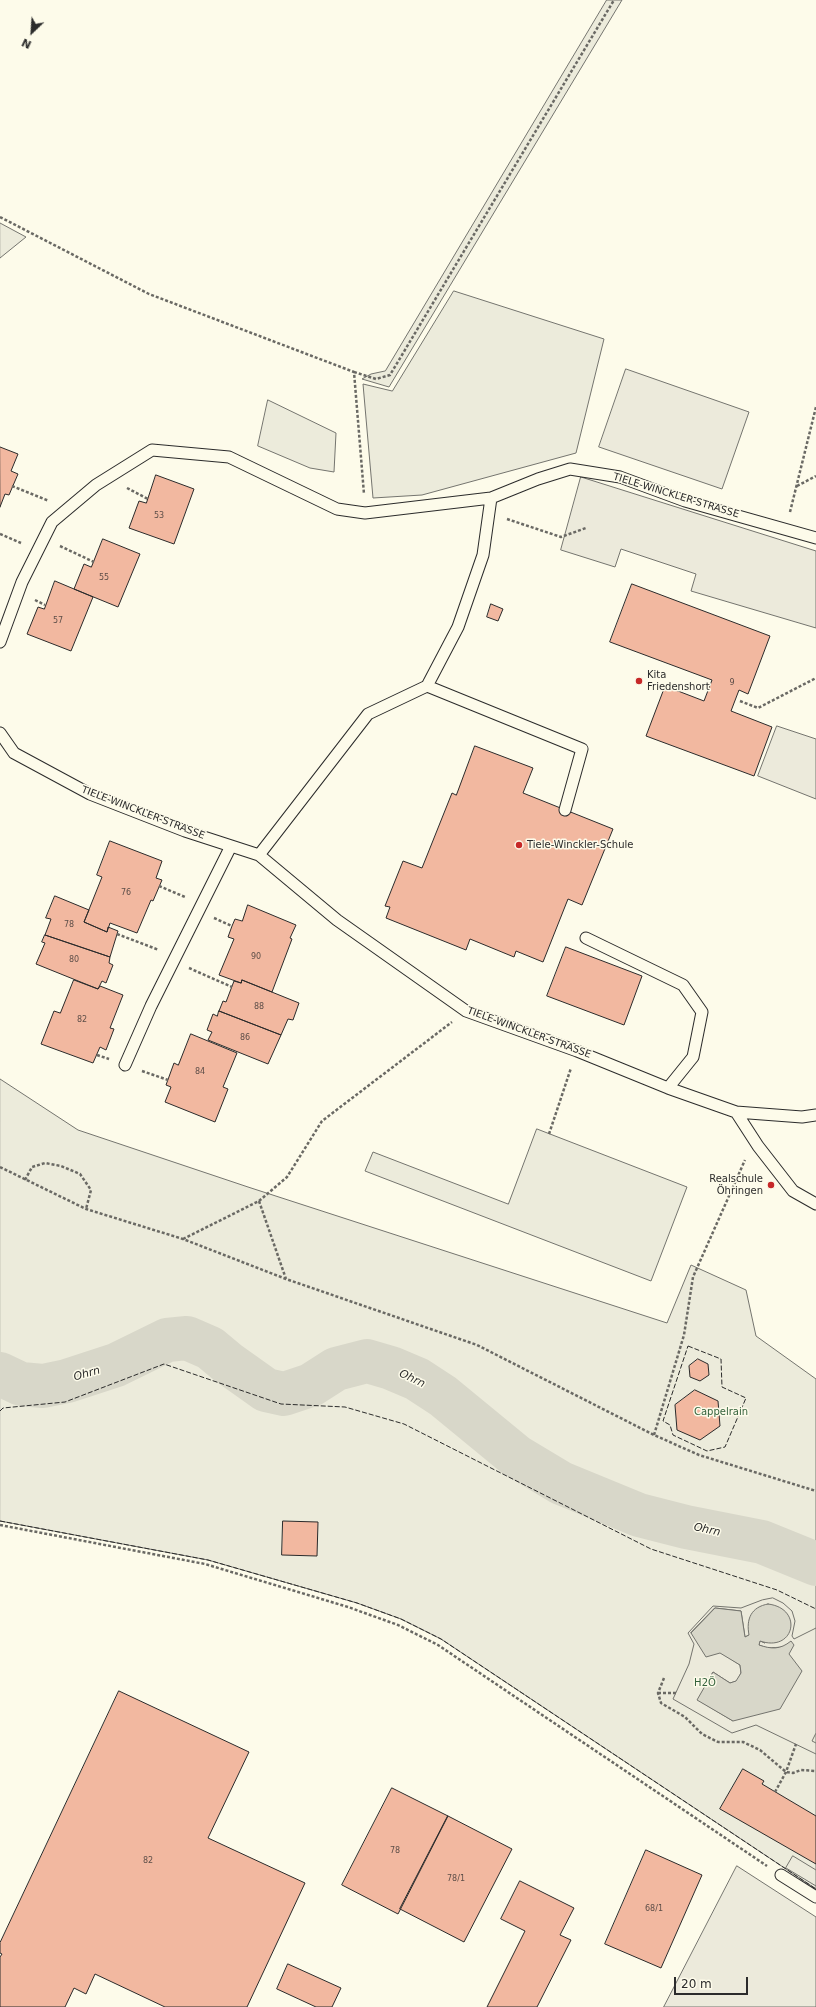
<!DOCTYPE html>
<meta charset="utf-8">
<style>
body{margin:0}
#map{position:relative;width:816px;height:2007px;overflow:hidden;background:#fdfbea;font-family:"DejaVu Sans",sans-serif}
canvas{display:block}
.north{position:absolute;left:12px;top:12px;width:40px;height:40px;-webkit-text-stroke:3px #fdfbea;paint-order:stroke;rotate:205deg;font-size:11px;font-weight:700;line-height:16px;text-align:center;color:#2b2b2b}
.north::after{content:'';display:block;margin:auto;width:14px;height:18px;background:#2b2b2b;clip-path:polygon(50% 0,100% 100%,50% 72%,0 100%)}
.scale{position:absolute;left:674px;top:1977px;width:74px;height:18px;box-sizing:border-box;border:2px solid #2b2b2b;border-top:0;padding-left:5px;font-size:12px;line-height:14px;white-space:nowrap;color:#2b2b2b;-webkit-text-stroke:3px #fdfbea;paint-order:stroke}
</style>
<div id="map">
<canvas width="816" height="2007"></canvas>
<div class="north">N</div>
<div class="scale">20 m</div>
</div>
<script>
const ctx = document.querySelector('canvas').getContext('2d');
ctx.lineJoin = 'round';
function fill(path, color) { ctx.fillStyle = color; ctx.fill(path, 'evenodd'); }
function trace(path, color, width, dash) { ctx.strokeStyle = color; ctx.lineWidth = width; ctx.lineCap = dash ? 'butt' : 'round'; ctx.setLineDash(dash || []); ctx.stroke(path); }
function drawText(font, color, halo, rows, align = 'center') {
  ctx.font = font + ' "DejaVu Sans",sans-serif'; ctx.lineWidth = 3; ctx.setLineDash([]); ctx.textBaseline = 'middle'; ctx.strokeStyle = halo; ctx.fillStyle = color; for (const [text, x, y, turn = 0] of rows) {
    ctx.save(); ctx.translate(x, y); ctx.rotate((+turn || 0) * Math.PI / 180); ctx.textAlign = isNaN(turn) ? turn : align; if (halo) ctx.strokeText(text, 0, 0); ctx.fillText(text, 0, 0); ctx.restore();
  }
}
const green = new Path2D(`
 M 607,0 L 622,0 L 389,387 L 362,379 L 371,374 L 385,371 Z
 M 0,223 L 26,237 L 0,258 Z
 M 454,291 L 604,339 L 576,453 L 422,495 L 373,498 L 363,384 L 392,391 Z
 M 268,400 L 336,433 L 334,472 L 310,468 L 258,446 Z
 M 0,1079 L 78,1130 L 248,1187 L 667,1323 L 691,1265 L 746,1290 L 756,1336 L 816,1379 L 816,1889 L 441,1639 L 401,1619 L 357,1603 L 208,1560 L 0,1521 Z
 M 537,1129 L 687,1187 L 651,1281 L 365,1171 L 373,1152 L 508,1204 Z`);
const parking = new Path2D(`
 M 626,369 L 749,412 L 722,489 L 599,447 Z
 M 581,477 L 816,551 L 816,628 L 691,591 L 696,574 L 621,549 L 615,567 L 561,550 Z
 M 777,726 L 816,739 L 816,799 L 758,776 Z
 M 773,1598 L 783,1603 L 792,1611 L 795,1621 L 792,1636 L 794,1639 L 816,1628 L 816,1733 L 812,1741 L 816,1743 L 816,1754 L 756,1725 L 732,1733 L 673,1699 L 689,1664 L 694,1644 L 688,1633 L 713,1606 L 741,1608 L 762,1600 ZM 715,1608 L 741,1611 L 745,1637 L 749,1635 L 765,1643 L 760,1641 L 759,1645 L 767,1648 L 784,1647 L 733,1721 L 698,1700 L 713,1672 L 730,1683 L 737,1681 L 741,1673 L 740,1665 L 691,1633 Z
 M 793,1856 L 816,1870 L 816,1886 L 786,1868 Z
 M 737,1866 L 816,1917 L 816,2007 L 664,2007 Z`);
const water = new Path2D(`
 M 768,1604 C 804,1608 795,1653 760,1641 L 759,1645 C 771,1649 780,1650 791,1641 L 794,1645 L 789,1654 L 802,1671 L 780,1709 L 733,1721 L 697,1700 L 713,1672 L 730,1683 L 736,1681 L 741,1673 L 740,1665 L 720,1653 L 706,1657 L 691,1633 L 715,1608 L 741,1611 L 745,1637 L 749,1635 C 746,1619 751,1607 768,1604 Z`);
const river = new Path2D(`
 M 0,1374 L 21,1384 L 43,1386 L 67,1381 L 116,1365 L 167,1340 L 187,1338 L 210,1348 L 228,1363 L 266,1390 L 284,1394 L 311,1385 L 336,1369 L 367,1361 L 391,1368 L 417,1379 L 443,1396 L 516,1456 L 561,1483 L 639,1515 L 686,1527 L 762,1542 L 816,1564`);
const building = new Path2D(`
 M 0,447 L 18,454 L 11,471 L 18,474 L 9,495 L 5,494 L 0,507 Z
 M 156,475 L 194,489 L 174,544 L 129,528 L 139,501 L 146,503 Z
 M 103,539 L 140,554 L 118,607 L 74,589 L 84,564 L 91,567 Z
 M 55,581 L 93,597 L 71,651 L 27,634 L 38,607 L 44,609 Z
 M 632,584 L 770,636 L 748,694 L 739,690 L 731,711 L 772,727 L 754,776 L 646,736 L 665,686 L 704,701 L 712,680 L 610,642 Z
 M 491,604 L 503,609 L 498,621 L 487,617 Z
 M 475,746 L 533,768 L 523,793 L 613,829 L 582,905 L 568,899 L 543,962 L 516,951 L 514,957 L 470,939 L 466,950 L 386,918 L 390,907 L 385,906 L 403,861 L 422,868 L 452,793 L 456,795 Z
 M 110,841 L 162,861 L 156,878 L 162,880 L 153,901 L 151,900 L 137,933 L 110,923 L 107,932 L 84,922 L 102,877 L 97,875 Z
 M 55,896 L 89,910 L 84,922 L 107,932 L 108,927 L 118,931 L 110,957 L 45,935 L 51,919 L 46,918 Z
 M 248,905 L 296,925 L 290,938 L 292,939 L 272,992 L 242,980 L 241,983 L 219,975 L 234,939 L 228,937 L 232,926 L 235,919 L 242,921 Z
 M 45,935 L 110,957 L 109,963 L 113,965 L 106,983 L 102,981 L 98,989 L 36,964 L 45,943 L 42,942 Z
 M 566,947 L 642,976 L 624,1025 L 547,996 Z
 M 74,980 L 98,989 L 100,986 L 123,995 L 110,1028 L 114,1029 L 106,1050 L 100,1047 L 93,1063 L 41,1044 L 54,1011 L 60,1013 Z
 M 242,980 L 299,1003 L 293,1020 L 288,1019 L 281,1035 L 219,1011 L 223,1001 L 226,1002 L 234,981 L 241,983 Z
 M 219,1011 L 281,1035 L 268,1064 L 208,1040 L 212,1032 L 207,1030 L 213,1014 L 217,1016 Z
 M 191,1034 L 237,1053 L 223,1087 L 228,1089 L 215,1122 L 165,1102 L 171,1087 L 166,1085 L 174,1063 L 178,1065 Z
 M 698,1359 L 708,1364 L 709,1375 L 700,1381 L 690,1377 L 689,1366 Z
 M 695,1390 L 718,1401 L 720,1426 L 700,1440 L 677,1430 L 675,1405 Z
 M 283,1521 L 318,1522 L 317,1556 L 282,1555 Z
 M 119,1691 L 249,1752 L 208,1838 L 305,1883 L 247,2007 L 165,2007 L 95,1974 L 86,1994 L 74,1988 L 65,2007 L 0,2007 L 0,1957 L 2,1954 L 0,1953 L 0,1943 Z
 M 743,1769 L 764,1781 L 762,1784 L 816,1816 L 816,1864 L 720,1809 Z
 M 392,1788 L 448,1816 L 398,1914 L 342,1885 Z
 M 448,1816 L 512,1849 L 464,1942 L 400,1909 Z
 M 646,1850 L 702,1875 L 661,1968 L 605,1944 Z
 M 520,1881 L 574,1908 L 560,1935 L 571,1940 L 537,2007 L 487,2007 L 525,1931 L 501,1919 Z
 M 288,1964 L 341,1988 L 332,2007 L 316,2007 L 277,1989 Z`);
const path = new Path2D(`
 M 0,217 L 149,294 L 354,372 L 364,494
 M 354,372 L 376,379 L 390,375 L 614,0
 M 12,486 L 49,501
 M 797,486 L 816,476
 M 127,488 L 148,499
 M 790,512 L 816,407
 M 507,519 L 561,537 L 586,528
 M 0,534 L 21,543
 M 60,546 L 94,562
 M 35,600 L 45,605
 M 740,701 L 758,708 L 816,678
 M 159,886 L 185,897
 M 214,918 L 232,926
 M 117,934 L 159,950
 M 189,968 L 232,987
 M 97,1055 L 109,1059
 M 142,1071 L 168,1080
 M 549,1134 L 571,1068
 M 0,1167 L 86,1209 L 183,1239 L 286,1279 L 477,1345 L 654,1435 L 699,1455 L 816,1491
 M 25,1180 L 32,1167 L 45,1163 L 61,1166 L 80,1174 L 91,1190 L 86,1209
 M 259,1201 L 286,1279
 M 183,1239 L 259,1201 L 287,1177 L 322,1121 L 452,1022
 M 654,1435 L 684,1335 L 693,1277 L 745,1160
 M 0,1525 L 205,1564 L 348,1607 L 398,1625 L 438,1645 L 767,1866
 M 664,1678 L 658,1693 L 661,1703 L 685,1717 L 702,1734 L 718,1742 L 743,1742 L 760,1750 L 786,1772 L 793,1773 L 801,1770 L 816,1771
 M 658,1693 L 676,1693
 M 775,1792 L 786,1772 L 796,1744`);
const lane = new Path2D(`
 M 0,642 L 22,582 L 52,522 L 96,485 L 152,450 L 229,457 L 337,509 L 365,513 L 491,498 L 538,479 L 570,469 L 620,477 L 685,501 L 816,538
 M 427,686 L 582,749 L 565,810
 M 0,733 L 14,753 L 90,794 L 185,831 L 259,855 L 337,920 L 466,1011 L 577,1051 L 668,1088 L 736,1112 L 802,1117 L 816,1115
 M 259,855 L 368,714 L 427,686 L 458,627 L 483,555 L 491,498
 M 586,938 L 683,985 L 702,1012 L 693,1057 L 668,1088
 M 125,1065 L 151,1006 L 231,846
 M 736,1112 L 758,1146 L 793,1191 L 816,1204
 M 781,1875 L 816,1897`);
const fence = new Path2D(`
 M 688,1346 L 721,1359 L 722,1387 L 746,1398 L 725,1447 L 707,1451 L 673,1435 L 670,1425 L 663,1421 Z
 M 0,1411 L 3,1408 L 65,1402 L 164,1364 L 281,1404 L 345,1407 L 404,1424 L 651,1549 L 777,1590 L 816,1609
 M 0,1521 L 208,1560 L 357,1603 L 401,1619 L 441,1639 L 816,1889`);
const markers = [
 [639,681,4,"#c62828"],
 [519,845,4,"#c62828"],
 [771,1185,4,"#c62828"]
];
const numberNames = [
 ["53",159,516],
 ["55",104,578],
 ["57",58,621],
 ["9",732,683],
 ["76",126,893],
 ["78",69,925],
 ["90",256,957],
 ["80",74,960],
 ["88",259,1007],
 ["82",82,1020],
 ["86",245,1038],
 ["84",200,1072],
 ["78",395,1851],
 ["82",148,1861],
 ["78/1",456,1879],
 ["68/1",654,1909]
];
const streetNames = [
 ["TIELE-WINCKLER-STRASSE",676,496,17],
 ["TIELE-WINCKLER-STRASSE",143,813,21],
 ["TIELE-WINCKLER-STRASSE",529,1033,20]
];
const poiNames = [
 ["Kita",647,675],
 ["Friedenshort",647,687],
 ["Tiele-Winckler-Schule",527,845],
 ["Realschule",763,1179,"right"],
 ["Öhringen",763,1191,"right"]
];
const parkNames = [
 ["Cappelrain",721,1412],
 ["H2Ö",705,1683]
];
const waterNames = [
 ["Ohrn",87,1374,-16],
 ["Ohrn",412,1379,25],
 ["Ohrn",707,1530,12]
];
fill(green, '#ecebdb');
trace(green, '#74746e', 1);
fill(parking, '#eceadb');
trace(parking, '#74746e', 1);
fill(water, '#d8d7c9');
trace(water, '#74746e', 1);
trace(river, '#d8d7c9', 44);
fill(building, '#f2b8a0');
trace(building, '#2b2b2b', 1);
trace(lane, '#2b2b2b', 13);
trace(path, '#6a6964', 2.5, [3, 2]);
trace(lane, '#fdfbea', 11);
trace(fence, '#2b2b2b', 1, [5, 2]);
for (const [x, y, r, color] of markers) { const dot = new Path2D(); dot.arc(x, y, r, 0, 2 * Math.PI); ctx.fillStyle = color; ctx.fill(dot); trace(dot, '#fdfbea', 1.5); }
drawText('8px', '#5d4e48', null, numberNames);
drawText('10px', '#2b2b2b', '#fdfbea', streetNames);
drawText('10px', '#2b2b2b', '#fdfbea', poiNames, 'left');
drawText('10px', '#34623c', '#fdfbea', parkNames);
drawText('italic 11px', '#2b2b2b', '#fdfbea', waterNames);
</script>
